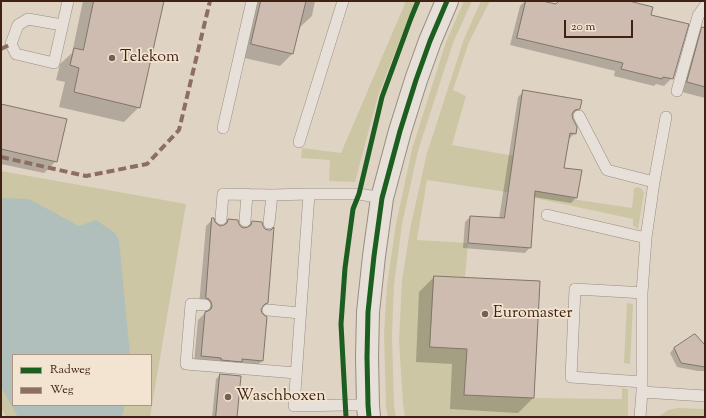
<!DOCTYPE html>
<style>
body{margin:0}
#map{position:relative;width:706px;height:418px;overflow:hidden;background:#dfd4c4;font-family:"Sorts Mill Goudy",serif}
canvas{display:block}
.frame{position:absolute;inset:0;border:2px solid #402212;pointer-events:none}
.legend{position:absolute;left:12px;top:354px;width:140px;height:52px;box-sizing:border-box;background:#f2e4d1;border:1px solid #ab9685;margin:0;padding:5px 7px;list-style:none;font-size:12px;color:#402212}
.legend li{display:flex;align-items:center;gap:8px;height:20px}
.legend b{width:20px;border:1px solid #ab9685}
.scale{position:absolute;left:564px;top:20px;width:69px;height:18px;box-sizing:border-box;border:2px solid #402212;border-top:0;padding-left:5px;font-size:12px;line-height:14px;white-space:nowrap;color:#402212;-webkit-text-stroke:3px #f2e4d1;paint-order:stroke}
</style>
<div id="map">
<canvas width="706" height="418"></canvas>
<div class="frame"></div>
<ul class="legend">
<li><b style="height:5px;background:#1b5e20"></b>Radweg</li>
<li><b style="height:5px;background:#8d6e63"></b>Weg</li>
</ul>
<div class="scale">20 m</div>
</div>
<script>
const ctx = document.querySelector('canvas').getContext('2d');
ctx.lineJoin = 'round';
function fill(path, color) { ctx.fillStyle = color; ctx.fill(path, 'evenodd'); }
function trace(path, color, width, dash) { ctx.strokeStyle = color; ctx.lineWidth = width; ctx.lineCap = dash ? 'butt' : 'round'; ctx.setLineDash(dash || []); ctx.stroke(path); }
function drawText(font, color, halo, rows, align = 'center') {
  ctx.font = font + ' "Sorts Mill Goudy",serif'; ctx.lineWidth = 3.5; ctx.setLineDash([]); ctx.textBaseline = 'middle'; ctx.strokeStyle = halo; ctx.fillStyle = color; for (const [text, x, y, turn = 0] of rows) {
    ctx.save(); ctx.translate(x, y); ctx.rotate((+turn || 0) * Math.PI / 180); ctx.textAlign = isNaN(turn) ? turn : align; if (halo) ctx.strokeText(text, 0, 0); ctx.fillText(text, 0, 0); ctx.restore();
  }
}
const green = new Path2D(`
 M 406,1 L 415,1 L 378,96 L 355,182 L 329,181 L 330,160 L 301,158 L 302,148 L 341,153 Z
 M 464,1 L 472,1 L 453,43 L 418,151 L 402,224 L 394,285 L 392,334 L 394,405 L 396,417 L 388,417 L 386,408 L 384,334 L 387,285 L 396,224 L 412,149 L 446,42 Z
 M 481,1 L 490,1 L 469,42 L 453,90 L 466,96 L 452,145 L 514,156 L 509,186 L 572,197 L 572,199 L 632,208 L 634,188 L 638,187 L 642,189 L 644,193 L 638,229 L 633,226 L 633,219 L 507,192 L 427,180 L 417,240 L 468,243 L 465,277 L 434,276 L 430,347 L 467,349 L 464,395 L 534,398 L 622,399 L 622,388 L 628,389 L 628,417 L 405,417 L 403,404 L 399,340 L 402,280 L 411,224 L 427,153 L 464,39 Z
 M 1,171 L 186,204 L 150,417 L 6,417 L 1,408 ZM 13,355 L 151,355 L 151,405 L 13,405 Z
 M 627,303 L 633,304 L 630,364 L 624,363 Z
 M 678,408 L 705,409 L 705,417 L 658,417 L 668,410 Z`);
const water = new Path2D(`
 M 1,198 L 29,199 L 79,226 L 96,220 L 114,232 L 119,240 L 130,355 L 13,355 L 13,405 L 124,405 L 124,411 L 121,417 L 18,417 L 1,387 Z`);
const shadow = new Path2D(`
 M 83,1 L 163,1 L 139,107 L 124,122 L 59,107 L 65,82 L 56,80 L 60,64 L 72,53 Z
 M 252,1 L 315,1 L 312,16 L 299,28 L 298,28 L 292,54 L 280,66 L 240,57 Z
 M 525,1 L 538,1 L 554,5 L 560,1 L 625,1 L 650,16 L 672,78 L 664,86 L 656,84 L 654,86 L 614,76 L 615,71 L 510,45 L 520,6 Z
 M 702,29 L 705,29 L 705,98 L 678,91 L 693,37 Z
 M 524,91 L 579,109 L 573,114 L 571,115 L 575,133 L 569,139 L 568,139 L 563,169 L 576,198 L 571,203 L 534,197 L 530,247 L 525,253 L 463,248 L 465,222 L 470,217 L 499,219 L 518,97 Z
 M 1,105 L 56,161 L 44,173 L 1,164 Z
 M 213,219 L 216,225 L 222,227 L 228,220 L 240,227 L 246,229 L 252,222 L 267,303 L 260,310 L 262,361 L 255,368 L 194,363 L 198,320 L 205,313 L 204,309 L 199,305 L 206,226 Z
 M 434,277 L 533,398 L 518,413 L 450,409 L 452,364 L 416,362 L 419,292 Z
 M 705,344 L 705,371 L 698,371 L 677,367 L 670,353 L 674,348 Z
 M 220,375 L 236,417 L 212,417 L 216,379 Z`);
const building = new Path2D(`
 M 94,1 L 164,1 L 140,108 L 74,92 L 79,68 L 70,65 L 74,48 L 83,50 Z
 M 261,1 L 306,1 L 293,54 L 251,44 Z
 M 526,1 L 542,1 L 556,4 L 559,1 L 629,1 L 653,7 L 651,15 L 689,24 L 673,79 L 663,77 L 662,79 L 621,69 L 623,63 L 517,38 Z
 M 702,27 L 705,28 L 705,87 L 687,82 Z
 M 523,90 L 582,100 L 580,109 L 575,110 L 573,112 L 572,115 L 573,119 L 577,127 L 576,134 L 570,133 L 564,168 L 582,170 L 577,198 L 535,191 L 531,248 L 468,243 L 470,216 L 504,218 Z
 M 1,104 L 67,119 L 57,162 L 1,149 Z
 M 212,218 L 214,218 L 215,222 L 217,224 L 220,226 L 224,225 L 227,223 L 228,219 L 238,220 L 239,224 L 241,227 L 244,228 L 248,227 L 251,225 L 252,221 L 262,222 L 263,226 L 265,229 L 268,230 L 271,230 L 274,227 L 268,303 L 265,304 L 263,306 L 261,310 L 262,313 L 264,315 L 267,317 L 263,361 L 242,359 L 242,362 L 221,360 L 221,358 L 201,356 L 205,312 L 208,311 L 211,309 L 212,306 L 211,302 L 209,299 L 206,298 Z
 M 434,276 L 540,281 L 534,398 L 464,395 L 467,349 L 430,347 Z
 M 695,334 L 705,345 L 705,367 L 681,363 L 674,348 Z
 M 220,374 L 241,376 L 237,417 L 216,417 Z`);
const service = new Path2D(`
 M 62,25 L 28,19 L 18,25 L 11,44 L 16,54 L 54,63 L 68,1
 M 677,91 L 698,16 L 705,6
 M 579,116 L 607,170 L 654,182
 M 223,128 L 252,1
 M 299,142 L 343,1
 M 547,215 L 646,238
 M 221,219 L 223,194 L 272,195 L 309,194
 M 245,221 L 247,194
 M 269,223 L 272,195
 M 205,305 L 191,304 L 186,364 L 296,373
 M 268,310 L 300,313
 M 642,382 L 571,377 L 575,289 L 628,292 L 642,293
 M 642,392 L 705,396
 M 368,405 L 345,405 L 294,406 L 309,194 L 359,194 L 382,198
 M 640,417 L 642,392 L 642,293 L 646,238 L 654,182 L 666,117`);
const tertiary = new Path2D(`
 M 369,417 L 368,405 L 367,357 L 368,312 L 374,256 L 382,198 L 400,131 L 416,80 L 430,41 L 447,1`);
const quiet = new Path2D(`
 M 1,49 L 11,44
 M 1,157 L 86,176 L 147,164 L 179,130 L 210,1`);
const cycleway = new Path2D(`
 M 346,417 L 341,324 L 345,268 L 353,209 L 359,194 L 382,97 L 411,18 L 418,1
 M 369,417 L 368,405 L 367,357 L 368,312 L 374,256 L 382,198 L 400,131 L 416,80 L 430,41 L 447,1`);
const markers = [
 [112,58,4,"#786050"],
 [485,314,4,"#786050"],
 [228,397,4,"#786050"]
];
const poiNames = [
 ["Telekom",120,58],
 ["Euromaster",493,314],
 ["Waschboxen",236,397]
];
fill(green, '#cdc6a4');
fill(water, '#b0bfbc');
fill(shadow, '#0003');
fill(building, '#cfbcb1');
trace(building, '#7f756a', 1);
trace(service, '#978c81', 12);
trace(tertiary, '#978c81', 24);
trace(service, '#e6e0d8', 11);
trace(tertiary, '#e6e0d8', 22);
trace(quiet, '#8d6e63', 4, [8, 4]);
trace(cycleway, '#1b5e20', 5);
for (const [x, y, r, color] of markers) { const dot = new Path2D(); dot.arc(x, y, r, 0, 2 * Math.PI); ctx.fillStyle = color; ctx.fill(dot); trace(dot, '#f2e4d1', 1.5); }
drawText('16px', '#402212', '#f2e4d1', poiNames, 'left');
</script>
